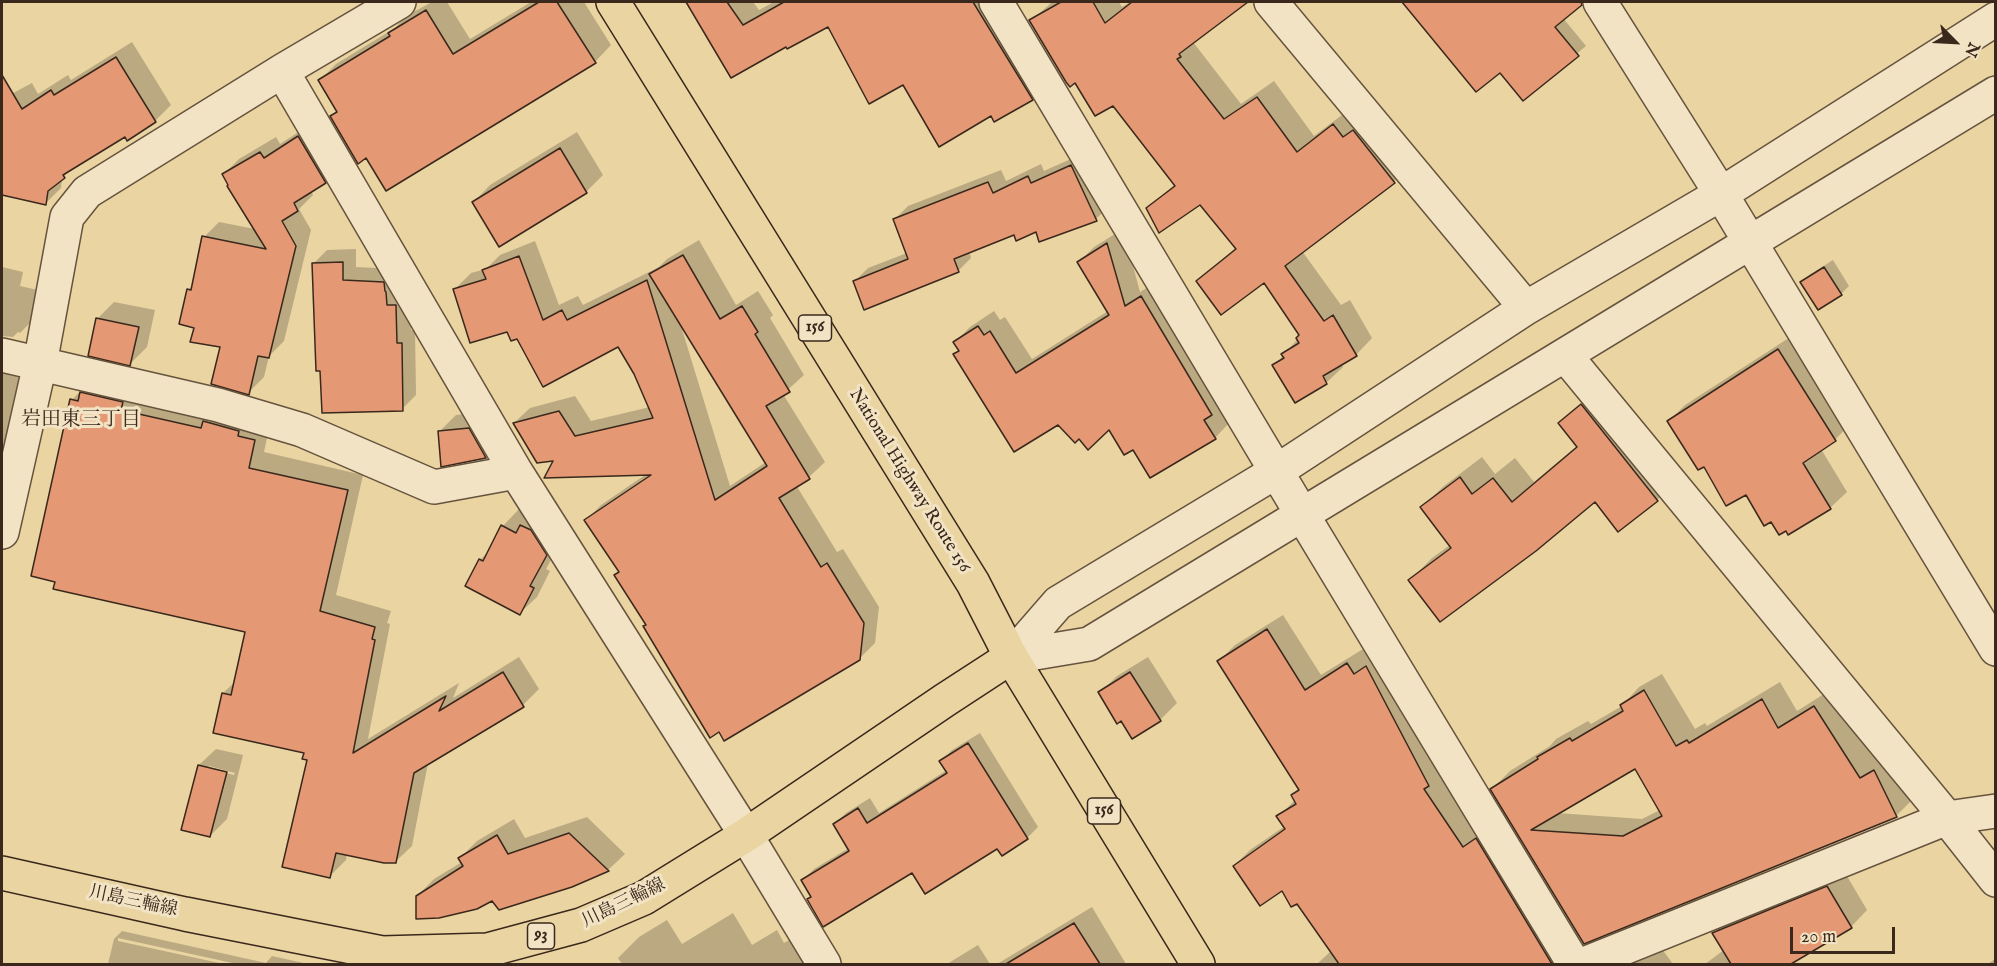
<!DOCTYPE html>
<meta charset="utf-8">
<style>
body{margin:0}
#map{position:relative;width:1997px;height:966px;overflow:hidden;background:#e9d4a2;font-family:"IM FELL English",serif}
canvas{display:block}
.frame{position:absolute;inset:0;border:3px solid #3a281c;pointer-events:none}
.north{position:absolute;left:1925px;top:12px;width:60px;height:60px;-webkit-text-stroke:4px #f1e3c3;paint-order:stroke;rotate:114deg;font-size:16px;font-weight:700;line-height:24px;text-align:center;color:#3a281c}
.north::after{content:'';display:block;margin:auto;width:21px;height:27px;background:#3a281c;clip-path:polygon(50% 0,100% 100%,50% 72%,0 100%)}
.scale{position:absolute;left:1790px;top:927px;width:105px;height:27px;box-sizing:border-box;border:3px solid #3a281c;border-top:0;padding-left:8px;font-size:18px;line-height:21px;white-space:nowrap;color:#3a281c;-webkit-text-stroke:4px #f1e3c3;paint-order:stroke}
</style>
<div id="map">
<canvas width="1997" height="966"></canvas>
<div class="frame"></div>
<div class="north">N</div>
<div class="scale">20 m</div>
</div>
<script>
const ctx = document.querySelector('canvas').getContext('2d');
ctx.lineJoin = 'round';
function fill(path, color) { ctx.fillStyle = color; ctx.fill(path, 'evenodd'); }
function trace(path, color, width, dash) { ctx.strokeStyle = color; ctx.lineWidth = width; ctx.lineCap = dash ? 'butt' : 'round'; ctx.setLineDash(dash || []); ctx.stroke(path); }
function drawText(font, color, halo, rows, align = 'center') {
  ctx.font = font + ' "IM FELL English","Noto Serif JP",serif'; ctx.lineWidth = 6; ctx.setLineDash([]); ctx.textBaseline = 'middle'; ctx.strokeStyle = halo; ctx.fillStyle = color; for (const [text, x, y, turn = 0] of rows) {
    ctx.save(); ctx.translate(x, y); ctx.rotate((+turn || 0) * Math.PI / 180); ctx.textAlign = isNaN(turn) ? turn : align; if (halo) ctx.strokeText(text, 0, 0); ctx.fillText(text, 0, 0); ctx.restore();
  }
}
const shadow = new Path2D(`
 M 432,2 L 447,2 L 470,39 L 531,2 L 584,2 L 611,45 L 595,62 L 366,156 L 332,117 L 338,111 L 320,80 L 336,64 L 395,28 L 406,16 Z
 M 703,2 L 753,2 L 759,10 L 774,2 L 998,2 L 1048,83 L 1032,99 L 992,114 L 903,83 L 828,25 L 788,47 L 693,11 Z
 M 1052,2 L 1119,2 L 1122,7 L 1130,2 L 1242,2 L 1193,42 L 1241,104 L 1274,81 L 1314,136 L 1350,109 L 1410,165 L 1394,182 L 1302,251 L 1341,305 L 1350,300 L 1372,338 L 1356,355 L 1341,363 L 1343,367 L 1326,383 L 1274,366 L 1301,335 L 1264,281 L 1198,281 L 1236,247 L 1201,203 L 1148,208 L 1175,184 L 1113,104 L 1076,81 L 1031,21 Z
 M 1404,2 L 1582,2 L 1563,18 L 1586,46 L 1523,99 L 1500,71 L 1477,90 Z
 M 132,42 L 171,105 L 155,121 L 126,135 L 76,165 L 62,178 L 61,188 L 45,204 L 2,194 L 2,99 L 32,83 L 38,94 L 68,75 L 71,80 Z
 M 314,122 L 340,167 L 325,182 L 311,191 L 313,195 L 299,209 L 311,230 L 284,341 L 269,356 L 264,377 L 248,393 L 221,346 L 195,327 L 188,290 L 194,284 L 204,237 L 219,222 L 255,229 L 224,174 L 239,159 L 276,137 L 280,144 Z
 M 577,132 L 603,175 L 586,192 L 474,202 L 490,185 Z
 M 1084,153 L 1109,206 L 1096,219 L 1014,234 L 969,251 L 971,258 L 958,271 L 855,281 L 868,268 L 907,253 L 895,219 L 908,206 L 1001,170 L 1006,181 L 1041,164 L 1044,171 Z
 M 1123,229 L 1140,292 L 1156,282 L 1230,422 L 1215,438 L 1133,448 L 1110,428 L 1079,437 L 955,355 L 960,350 L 955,342 L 970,327 L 994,311 L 1000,320 L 1005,317 L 1032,359 L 1108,311 L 1079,262 L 1094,247 Z
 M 699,240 L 736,305 L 758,291 L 773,315 L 770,318 L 804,375 L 783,394 L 825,462 L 809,477 L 796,485 L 837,552 L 843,549 L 879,607 L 875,643 L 859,659 L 647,624 L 616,575 L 620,571 L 586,520 L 601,505 L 648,473 L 556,460 L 514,423 L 530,408 L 575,396 L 591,421 L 650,407 L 635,373 L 619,345 L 518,337 L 455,289 L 471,273 L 486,269 L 500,255 L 535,241 L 559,305 L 578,296 L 583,305 L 659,267 L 667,259 ZM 681,326 L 766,462 L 730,486 Z
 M 356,249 L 356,267 L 397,269 L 409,292 L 411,330 L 415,330 L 416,395 L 402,409 L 313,264 L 327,250 Z
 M 1833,260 L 1849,286 L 1841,294 L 1802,282 L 1811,274 Z
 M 2,267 L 23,272 L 20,286 L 42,291 L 36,317 L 20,333 L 18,332 L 13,337 L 2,336 Z
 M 114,302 L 155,310 L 147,347 L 130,364 L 97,319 Z
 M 1795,334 L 1851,423 L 1835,440 L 1821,449 L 1847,492 L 1830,508 L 1772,520 L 1747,493 L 1704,464 L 1669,421 L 1685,405 Z
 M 2,347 L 31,370 L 2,466 Z
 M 88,383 L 270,424 L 264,452 L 363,475 L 336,595 L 391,611 L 387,623 L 390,624 L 368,739 L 459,683 L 453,698 L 519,657 L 539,689 L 523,705 L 428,763 L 412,846 L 395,862 L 347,854 L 346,860 L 330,876 L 309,759 L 305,752 L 223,693 L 236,681 L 247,631 L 72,400 Z
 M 1603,384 L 1678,478 L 1657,500 L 1595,500 L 1410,580 L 1432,558 L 1450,545 L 1422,507 L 1444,486 L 1482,457 L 1495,474 L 1515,458 L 1534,482 L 1578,445 L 1560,424 Z
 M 486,412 L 502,440 L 486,457 L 442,465 L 439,432 L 456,415 Z
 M 519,509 L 563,538 L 546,569 L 550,571 L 537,597 L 520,613 L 480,560 L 491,549 L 503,526 Z
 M 1283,615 L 1321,675 L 1363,649 L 1370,659 L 1383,651 L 1568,948 L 1551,964 L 1317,964 L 1331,951 L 1297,902 L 1282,889 L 1234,866 L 1250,850 L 1285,826 L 1278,817 L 1295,800 L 1293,795 L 1299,788 L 1219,661 L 1235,645 Z
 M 1148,657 L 1177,703 L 1160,720 L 1121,719 L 1100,693 L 1117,676 Z
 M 1662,674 L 1695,729 L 1705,723 L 1707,726 L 1780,682 L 1797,711 L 1832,689 L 1878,761 L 1892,754 L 1914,798 L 1897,815 L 1584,942 L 1492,789 L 1510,771 L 1550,746 L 1556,739 L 1588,721 L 1591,724 L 1622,706 L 1639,687 ZM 1635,767 L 1660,810 L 1642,819 L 1557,813 Z
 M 980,733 L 1038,827 L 1027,838 L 1002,854 L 998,847 L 812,896 L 803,880 L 814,869 L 849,848 L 835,824 L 846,813 L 870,798 L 879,813 L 947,770 L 941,761 L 952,750 Z
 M 216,749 L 243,755 L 227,819 L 210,836 L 199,765 ZM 209,766 L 235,773 L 234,775 L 209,769 Z
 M 587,817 L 625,854 L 608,870 L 571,886 L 492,899 L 417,896 L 434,879 L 462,862 L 460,858 L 477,841 L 514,819 L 525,838 Z
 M 1844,871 L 1867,910 L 1851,927 L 1788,964 L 1705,964 L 1724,950 L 1714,933 L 1730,916 Z
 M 1092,907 L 1126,964 L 997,964 Z
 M 733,913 L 752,945 L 777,930 L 784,943 L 813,926 L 840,964 L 622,964 L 618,958 L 639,937 L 667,920 L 682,944 Z
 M 122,931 L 266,963 L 272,956 L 308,964 L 237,964 L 118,938 L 118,941 L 224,964 L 108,964 L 114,939 Z
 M 978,945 L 990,964 L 947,964 Z
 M 1659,945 L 1673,964 L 1617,964 Z
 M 1996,958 L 1996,964 L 1988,964 Z`);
const building = new Path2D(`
 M 539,2 L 557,2 L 596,63 L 386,191 L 366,158 L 358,164 L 330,116 L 337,112 L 318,80 L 390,36 L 388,33 L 426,10 L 453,54 Z
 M 686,2 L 727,2 L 743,25 L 784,2 L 973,2 L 1033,100 L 994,122 L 991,116 L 939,147 L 903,85 L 869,104 L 828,27 L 787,49 L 786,47 L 731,78 Z
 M 1061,2 L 1093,2 L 1105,23 L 1132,2 L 1248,2 L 1179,54 L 1181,57 L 1177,59 L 1224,119 L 1257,97 L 1297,152 L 1333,124 L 1343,137 L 1353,130 L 1395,183 L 1285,266 L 1324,321 L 1333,315 L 1357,356 L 1323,376 L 1327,384 L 1295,403 L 1272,365 L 1284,358 L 1281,354 L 1299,343 L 1296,338 L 1299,335 L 1264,283 L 1221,315 L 1196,281 L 1236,249 L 1200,205 L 1159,233 L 1146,208 L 1175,186 L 1113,106 L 1095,116 L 1075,83 L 1070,87 L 1066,82 L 1029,20 Z
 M 1402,2 L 1581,2 L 1582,5 L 1555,27 L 1579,56 L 1523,101 L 1500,73 L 1476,92 Z
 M 116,57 L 156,122 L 127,141 L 125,137 L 63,175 L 65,178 L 48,191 L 46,205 L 2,195 L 2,75 L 22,109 L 51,90 L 54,95 Z
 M 298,136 L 326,183 L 294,203 L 298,211 L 282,221 L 296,246 L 269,358 L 258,356 L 249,395 L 211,384 L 220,347 L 190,342 L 194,328 L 179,324 L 187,289 L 191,290 L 202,236 L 266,249 L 227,186 L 228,185 L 222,174 L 260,152 L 264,158 Z
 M 560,148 L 587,193 L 499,247 L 472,202 Z
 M 1071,165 L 1097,221 L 1039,242 L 1036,232 L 1016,241 L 1014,235 L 954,259 L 959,272 L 864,310 L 853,281 L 908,259 L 893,219 L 988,182 L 993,193 L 1028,176 L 1031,183 Z
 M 1107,243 L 1125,306 L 1141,296 L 1212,415 L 1204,420 L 1216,439 L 1150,478 L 1133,450 L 1124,455 L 1109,430 L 1088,450 L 1079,439 L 1075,443 L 1058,425 L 1014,452 L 953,354 L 959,351 L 953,342 L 978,326 L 984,335 L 990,331 L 1016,373 L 1109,315 L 1077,262 Z
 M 683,255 L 720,319 L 742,306 L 758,332 L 755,334 L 790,392 L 766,406 L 810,479 L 779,498 L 821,567 L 827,563 L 864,623 L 860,660 L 724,741 L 719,732 L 710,738 L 643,626 L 646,625 L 614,575 L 619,572 L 584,520 L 651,475 L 544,478 L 553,461 L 537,463 L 513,423 L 559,411 L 575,436 L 653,418 L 634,374 L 618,347 L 543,387 L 517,339 L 511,341 L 507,332 L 470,343 L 453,289 L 486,279 L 482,270 L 519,256 L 543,320 L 562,310 L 567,320 L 647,280 L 715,500 L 767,466 L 649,274 Z
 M 343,262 L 343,280 L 384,282 L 385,291 L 386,292 L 387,305 L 396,305 L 397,343 L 402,343 L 403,411 L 322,413 L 320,371 L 316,371 L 312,263 Z
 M 1824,267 L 1842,295 L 1818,310 L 1800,282 Z
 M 96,318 L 139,327 L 130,366 L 88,356 Z
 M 1778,349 L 1836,441 L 1803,463 L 1831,509 L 1788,535 L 1786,531 L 1779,535 L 1771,522 L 1764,526 L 1746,495 L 1726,506 L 1704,467 L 1698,470 L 1667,421 Z
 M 80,392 L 123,402 L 121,410 L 201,428 L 203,421 L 239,431 L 238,436 L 255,440 L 249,468 L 348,490 L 320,611 L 375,627 L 372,639 L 375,640 L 353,753 L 446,696 L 439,711 L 503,672 L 524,707 L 414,773 L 396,863 L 384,863 L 336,853 L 330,878 L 282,867 L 307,760 L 302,759 L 304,753 L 213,733 L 222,693 L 231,695 L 245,632 L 53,589 L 55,582 L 31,576 L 70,399 L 78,401 Z
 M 1581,404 L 1658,501 L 1618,532 L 1595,502 L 1536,551 L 1440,622 L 1408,580 L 1451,548 L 1420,507 L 1460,477 L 1472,494 L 1493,478 L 1512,502 L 1577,447 L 1558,423 Z
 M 469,428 L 486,458 L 441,467 L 438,431 Z
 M 501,525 L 516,533 L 520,525 L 531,530 L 547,555 L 530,586 L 534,588 L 520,615 L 465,586 L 479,559 L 483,561 Z
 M 1267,629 L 1305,690 L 1347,663 L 1354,674 L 1366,666 L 1429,786 L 1424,789 L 1463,847 L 1476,838 L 1552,964 L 1339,964 L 1297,904 L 1291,907 L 1282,891 L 1260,906 L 1233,866 L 1285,829 L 1276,816 L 1296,804 L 1291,795 L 1299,790 L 1217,661 Z
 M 1130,672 L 1161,721 L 1132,739 L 1121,721 L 1117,724 L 1098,692 Z
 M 1644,690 L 1676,746 L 1687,740 L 1689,743 L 1762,699 L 1778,728 L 1814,706 L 1860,778 L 1874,770 L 1897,817 L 1584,944 L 1490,789 L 1538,759 L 1537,757 L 1570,738 L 1572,741 L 1623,711 L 1620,705 ZM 1635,769 L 1662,816 L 1623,836 L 1531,830 Z
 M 968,743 L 1028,839 L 1002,856 L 997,849 L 925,894 L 912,873 L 823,927 L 807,899 L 811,897 L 801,880 L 849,851 L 833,824 L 858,808 L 867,823 L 947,773 L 939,761 Z
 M 198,765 L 227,772 L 210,837 L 181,830 Z
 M 569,833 L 609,871 L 572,887 L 499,910 L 492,901 L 477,909 L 439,918 L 416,919 L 416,896 L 463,866 L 458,858 L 497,835 L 508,854 Z
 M 1827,886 L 1852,928 L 1791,964 L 1731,964 L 1712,933 Z
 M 1074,923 L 1100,964 L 1006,964 Z`);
const minor = new Path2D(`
 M 996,2 L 1303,516 L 1574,964
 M 1271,2 L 1526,308
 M 1600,2 L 1721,194 L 1996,649
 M 282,71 L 516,472 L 746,835 L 824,964
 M 2,355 L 218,405 L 302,430 L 434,487 L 516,472
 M 1565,355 L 1947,818 L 1996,880
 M 2,532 L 40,364 L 67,217 L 87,192 L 282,71 L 399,2
 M 1011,657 L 1058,603 L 1277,471 L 1526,308 L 1721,194 L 1996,19
 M 1011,657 L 1089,644 L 1996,93
 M 1584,964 L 1947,818 L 1996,811`);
const major = new Path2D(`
 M 2,873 L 185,914 L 382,953 L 488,950 L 581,925 L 644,898 L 746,835 L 945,700 L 1011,657`);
const highway = new Path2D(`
 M 613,2 L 973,583 L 1011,657 L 1198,964`);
const shields = [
 [815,328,33],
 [1104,811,33],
 [541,936,27]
];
const shieldNames = [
 ["156",815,328],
 ["156",1104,811],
 ["93",541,936]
];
const streetNames = [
 ["National Highway Route 156",909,481,58],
 ["川島三輪線",133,902,12],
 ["川島三輪線",624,904,-26]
];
const neighbourhoodNames = [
 ["岩田東三丁目",81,421]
];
fill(shadow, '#0003');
fill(building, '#e49974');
trace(building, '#3a281c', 1.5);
trace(minor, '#66533e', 36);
trace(major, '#3a281c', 36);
trace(highway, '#3a281c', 36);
trace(minor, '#f1e3c3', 33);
trace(major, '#e9d4a2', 33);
trace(highway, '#e9d4a2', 33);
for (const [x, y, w] of shields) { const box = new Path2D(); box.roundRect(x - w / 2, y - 13, w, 26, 4.5); ctx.fillStyle = '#f1e3c3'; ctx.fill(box); trace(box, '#3a281c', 1.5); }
drawText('bold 16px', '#3a281c', null, shieldNames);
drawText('18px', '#3a281c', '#f1e3c3', streetNames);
drawText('20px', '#3a281c', '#f1e3c3', neighbourhoodNames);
</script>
